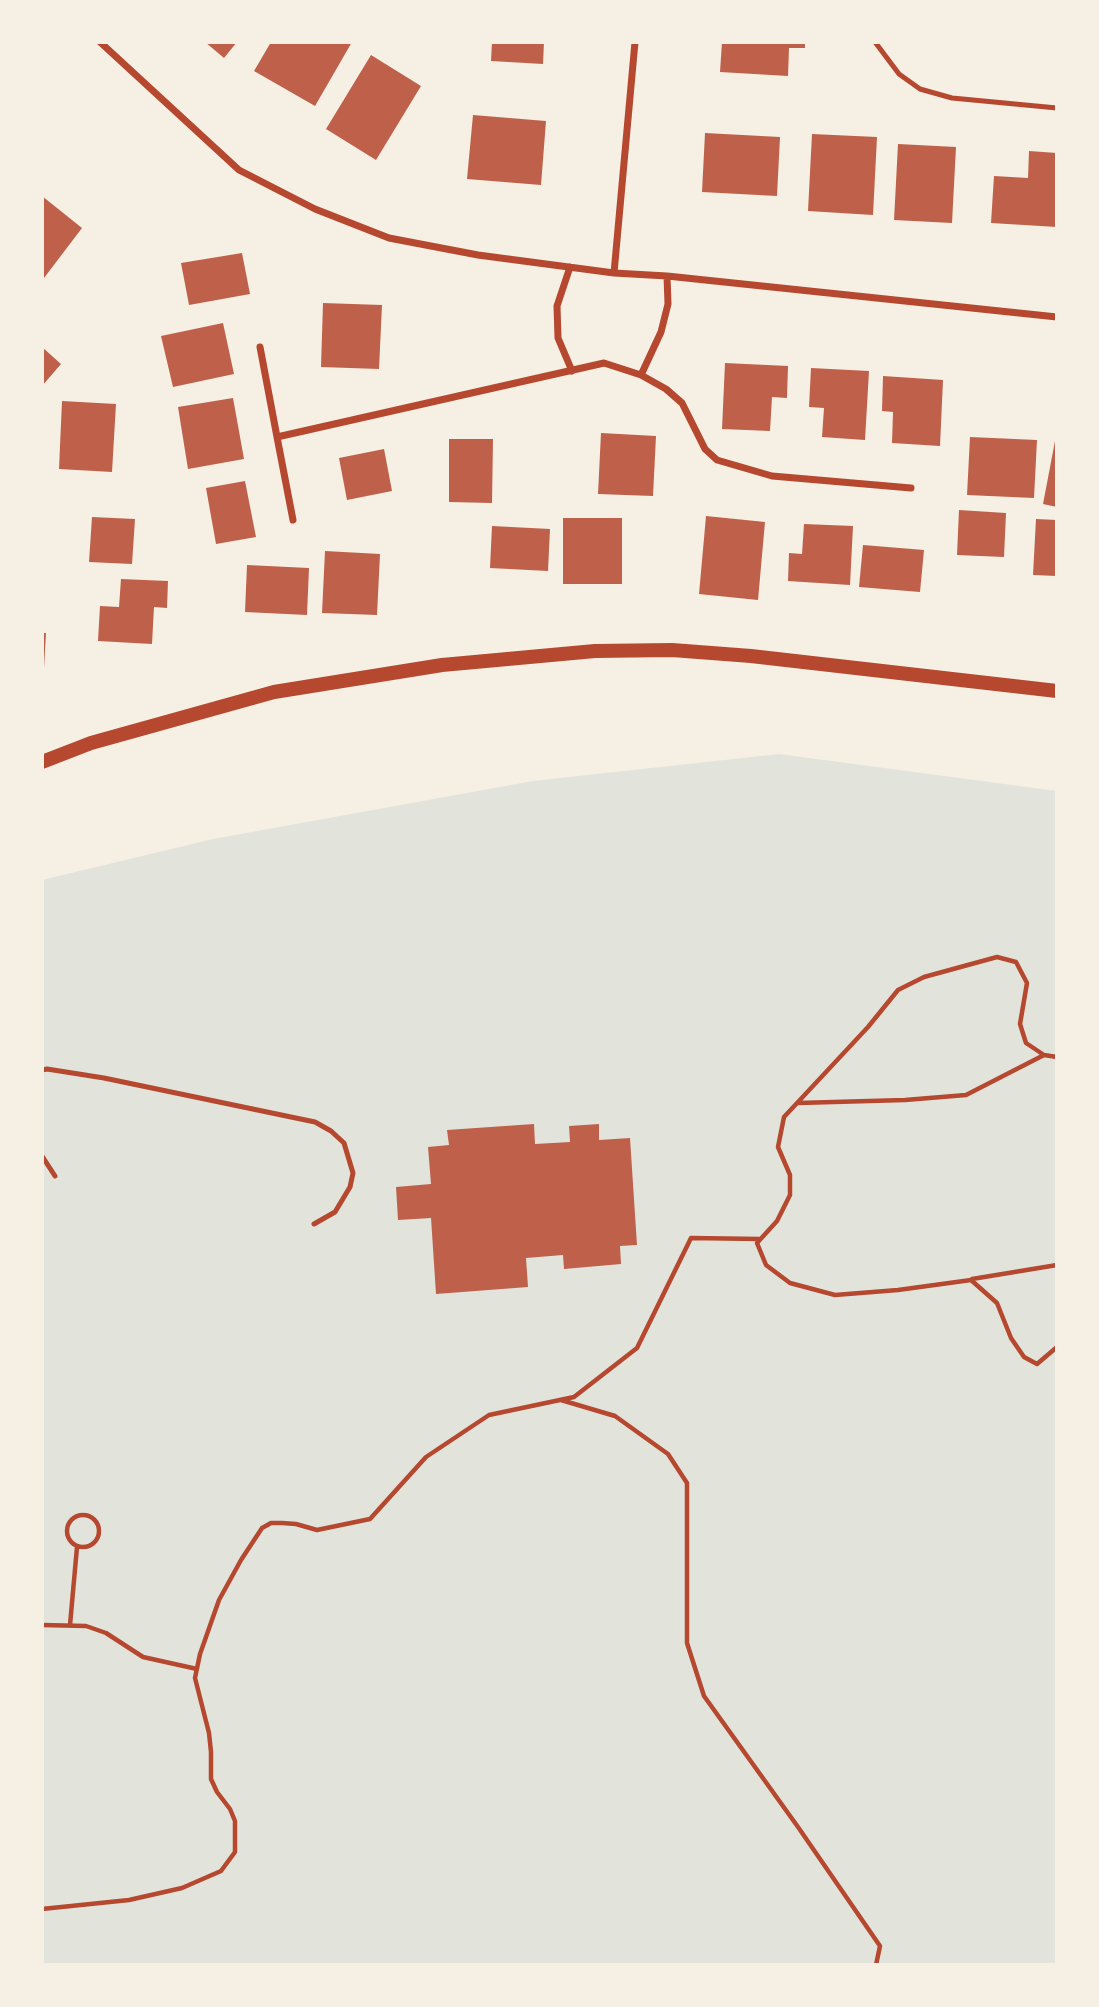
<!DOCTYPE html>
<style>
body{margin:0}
#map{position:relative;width:1099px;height:2007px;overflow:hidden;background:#f6efe4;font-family:"IBM Plex Sans",sans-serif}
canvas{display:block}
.frame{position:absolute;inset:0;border:44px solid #f6efe4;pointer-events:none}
</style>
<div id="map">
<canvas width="1099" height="2007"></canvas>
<div class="frame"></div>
</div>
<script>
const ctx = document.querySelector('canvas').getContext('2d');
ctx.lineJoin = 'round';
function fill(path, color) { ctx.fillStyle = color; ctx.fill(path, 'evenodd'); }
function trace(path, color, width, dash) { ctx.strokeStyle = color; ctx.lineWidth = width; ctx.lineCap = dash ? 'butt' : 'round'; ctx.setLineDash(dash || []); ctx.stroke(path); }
const green = new Path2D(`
 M 779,754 L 1057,791 L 1057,1965 L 42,1965 L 42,880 L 213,839 L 533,781 Z`);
const building = new Path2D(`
 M 205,42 L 237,42 L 224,58 Z
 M 271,42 L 352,42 L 315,106 L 254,71 Z
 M 492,42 L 544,42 L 543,64 L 491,61 Z
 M 722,42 L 805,42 L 805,48 L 789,48 L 788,76 L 720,72 Z
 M 371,55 L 421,86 L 376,160 L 326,129 Z
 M 473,115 L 546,121 L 541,185 L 467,179 Z
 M 705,133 L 780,137 L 777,196 L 702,192 Z
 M 812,134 L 877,137 L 873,215 L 808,211 Z
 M 898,144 L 956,147 L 952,223 L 894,220 Z
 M 1029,151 L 1057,153 L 1057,227 L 991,223 L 994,176 L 1028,178 Z
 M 42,196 L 82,228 L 44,278 L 42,276 Z
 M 242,253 L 250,294 L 189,305 L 181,263 Z
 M 323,303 L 382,305 L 379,369 L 321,367 Z
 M 223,323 L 234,374 L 173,387 L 161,336 Z
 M 42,347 L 61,364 L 42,386 Z
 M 725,363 L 788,366 L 787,398 L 772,397 L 770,431 L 722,429 Z
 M 811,368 L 869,371 L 865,440 L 822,437 L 824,408 L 809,407 Z
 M 883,376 L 943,380 L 940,446 L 892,443 L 893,412 L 882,411 Z
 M 233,398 L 244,459 L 188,469 L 178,407 Z
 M 62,401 L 116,404 L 112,472 L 59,469 Z
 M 601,433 L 656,436 L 653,496 L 598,494 Z
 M 970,437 L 1037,440 L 1034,498 L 967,495 Z
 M 449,439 L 493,439 L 492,503 L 449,502 Z
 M 1055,441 L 1057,441 L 1057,507 L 1043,504 Z
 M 384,449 L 392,491 L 347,500 L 339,458 Z
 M 245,481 L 256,537 L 216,544 L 206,488 Z
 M 959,510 L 1006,513 L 1004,557 L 957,555 Z
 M 706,516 L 765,522 L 758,600 L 699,594 Z
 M 92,517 L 135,519 L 132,564 L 89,562 Z
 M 563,518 L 622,518 L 622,584 L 563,584 Z
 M 1036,519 L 1057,520 L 1057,576 L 1033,575 Z
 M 804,524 L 853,526 L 850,585 L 788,581 L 789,553 L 802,554 Z
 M 492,526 L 550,529 L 548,571 L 490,568 Z
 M 863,545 L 924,550 L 920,592 L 859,587 Z
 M 325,551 L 380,554 L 377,615 L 322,613 Z
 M 247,565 L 309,568 L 307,615 L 245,612 Z
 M 121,579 L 168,581 L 167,608 L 154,607 L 152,644 L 98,641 L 100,606 L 119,607 Z
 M 42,633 L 46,633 L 44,668 L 42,668 Z
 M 534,1124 L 535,1144 L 570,1142 L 569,1126 L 599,1124 L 599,1140 L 630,1138 L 637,1245 L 620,1246 L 621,1264 L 564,1269 L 563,1255 L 526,1258 L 528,1287 L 436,1294 L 431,1218 L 398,1220 L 396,1187 L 431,1184 L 428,1147 L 449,1145 L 447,1130 Z`);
const path = new Path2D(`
 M 1057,1057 L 1044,1055 L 1026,1043 L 1020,1024 L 1027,983 L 1016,962 L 997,957 L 924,977 L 898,990 L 868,1027 L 784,1117 L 778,1147 L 790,1175 L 790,1195 L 777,1221 L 757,1243 L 766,1265 L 790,1283 L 835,1295 L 898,1290 L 971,1280 L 997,1303 L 1011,1338 L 1024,1357 L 1037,1364 L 1057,1347
 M 798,1103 L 905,1100 L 966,1095 L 1044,1055
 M 972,1279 L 1057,1265
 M 561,1400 L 615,1416 L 668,1454 L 687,1483 L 687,1643 L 704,1696 L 798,1827 L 880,1946 L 876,1965
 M67 1531a16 16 0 1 1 32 0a16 16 0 1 1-32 0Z
 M 42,1625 L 86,1626 L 106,1633 L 143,1657 L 197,1669
 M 70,1625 L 77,1547
 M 42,1909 L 129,1900 L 182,1888 L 221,1871 L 235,1852 L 235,1821 L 230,1809 L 217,1792 L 211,1779 L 211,1752 L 209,1733 L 195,1678 L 200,1654 L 219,1600 L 241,1560 L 262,1528 L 271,1523 L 282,1523 L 296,1524 L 317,1530 L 370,1519 L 426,1457 L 489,1415 L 574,1397 L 637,1348 L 691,1238 L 760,1239`);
const service = new Path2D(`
 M 875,42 L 899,74 L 920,89 L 952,98 L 1057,108
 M 42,1070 L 47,1069 L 104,1078 L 315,1122 L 331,1131 L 344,1143 L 353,1173 L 350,1187 L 335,1212 L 314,1224
 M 42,1156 L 55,1176`);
const minor = new Path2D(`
 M 100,42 L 239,170 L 315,209 L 389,238 L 478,255 L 614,273 L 667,276 L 1057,317
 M 570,267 L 557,306 L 558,338 L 572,371
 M 614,273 L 635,42
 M 260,347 L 277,437 L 604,363 L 641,375 L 666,389 L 682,403 L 705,449 L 717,460 L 772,476 L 911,488
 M 641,375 L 661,332 L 668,304 L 667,276
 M 277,437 L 293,520`);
const secondary = new Path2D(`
 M 42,762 L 91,743 L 274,692 L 442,665 L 595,651 L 672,650 L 751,656 L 1057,691`);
fill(green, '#e2e4dc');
fill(building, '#bf614a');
trace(path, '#b5482f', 4.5);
trace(service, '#b5482f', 5);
trace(minor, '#b5482f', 7);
trace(secondary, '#b5482f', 14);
</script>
